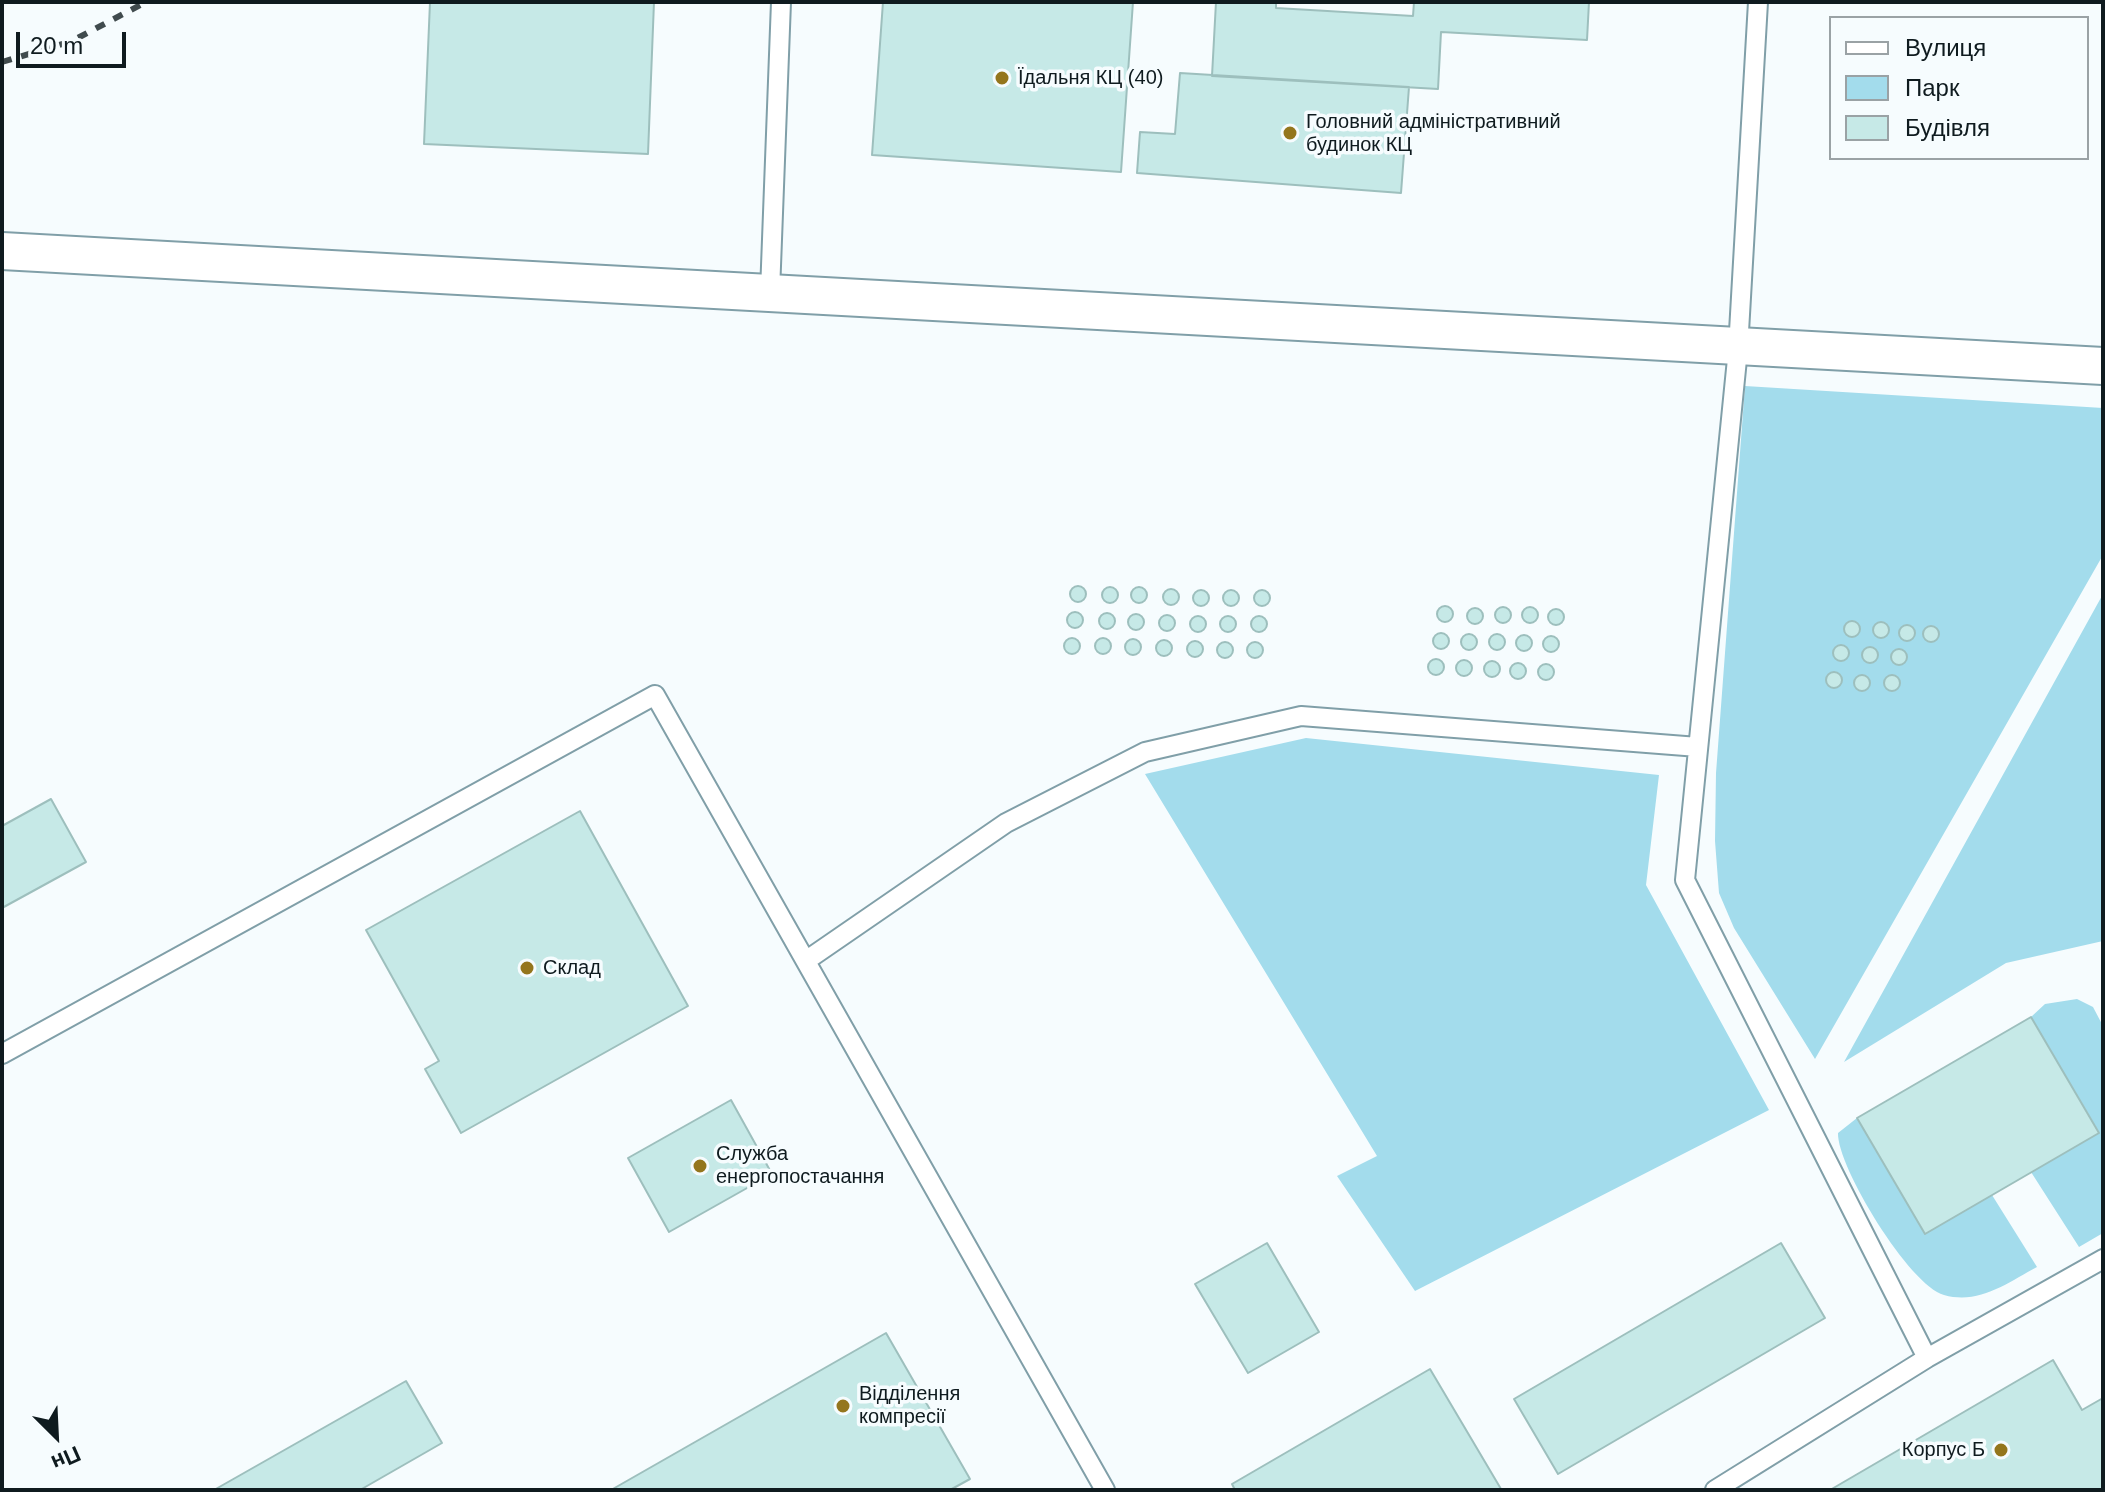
<!DOCTYPE html>
<meta charset="utf-8">
<style>
body{margin:0}
#map{position:relative;width:2105px;height:1492px;overflow:hidden;background:#f6fcfe;font-family:Arial,sans-serif}
canvas{display:block}
.frame{position:absolute;inset:0;border:4px solid #0f1b1f;pointer-events:none}
.legend{position:absolute;left:1829px;top:16px;width:260px;height:144px;box-sizing:border-box;background:#f6fcfe;border:2px solid #9aa2a5;margin:0;padding:10px 14px;list-style:none;font-size:24px;color:#0f1b1f}
.legend li{display:flex;align-items:center;gap:16px;height:40px}
.legend b{width:40px;border:2px solid #9aa2a5}
.north{position:absolute;left:16px;top:1396px;width:80px;height:80px;-webkit-text-stroke:6px #f6fcfe;paint-order:stroke;rotate:156deg;font-size:22px;font-weight:700;line-height:32px;text-align:center;color:#0f1b1f}
.north::after{content:'';display:block;margin:auto;width:28px;height:36px;background:#0f1b1f;clip-path:polygon(50% 0,100% 100%,50% 72%,0 100%)}
.scale{position:absolute;left:16px;top:32px;width:110px;height:36px;box-sizing:border-box;border:4px solid #0f1b1f;border-top:0;padding-left:10px;font-size:24px;line-height:28px;white-space:nowrap;color:#0f1b1f;-webkit-text-stroke:6px #f6fcfe;paint-order:stroke}
</style>
<div id="map">
<canvas width="2105" height="1492"></canvas>
<div class="frame"></div>
<ul class="legend">
<li><b style="height:10px;background:#fff"></b>Вулиця</li>
<li><b style="height:22px;background:#a3dcec"></b>Парк</li>
<li><b style="height:22px;background:#c6e9e7"></b>Будівля</li>
</ul>
<div class="north">Пн</div>
<div class="scale">20 m</div>
</div>
<script>
const ctx = document.querySelector('canvas').getContext('2d');
ctx.lineJoin = 'round';
function fill(path, color) { ctx.fillStyle = color; ctx.fill(path, 'evenodd'); }
function trace(path, color, width, dash) { ctx.strokeStyle = color; ctx.lineWidth = width; ctx.lineCap = dash ? 'butt' : 'round'; ctx.setLineDash(dash || []); ctx.stroke(path); }
function drawText(font, color, halo, rows, align = 'center') {
  ctx.font = font + ' Arial,sans-serif'; ctx.lineWidth = 7; ctx.setLineDash([]); ctx.textBaseline = 'middle'; ctx.strokeStyle = halo; ctx.fillStyle = color; for (const [text, x, y, turn = 0] of rows) {
    ctx.save(); ctx.translate(x, y); ctx.rotate((+turn || 0) * Math.PI / 180); ctx.textAlign = isNaN(turn) ? turn : align; if (halo) ctx.strokeText(text, 0, 0); ctx.fillText(text, 0, 0); ctx.restore();
  }
}
const green = new Path2D(`
 M 1745,386 L 2103,408 L 2103,555 L 1815,1059 L 1734,928 L 1719,893 L 1715,841 L 1716,773 Z
 M 2103,594 L 2103,941 L 2006,963 L 1844,1062 Z
 M 1306,738 L 1659,775 L 1646,885 L 1769,1110 L 1415,1291 L 1337,1176 L 1377,1156 L 1145,774 Z
 M 2077,999 L 2093,1007 L 2103,1026 L 2103,1233 L 2079,1247 L 2031,1172 L 2099,1132 L 2031,1017 L 2045,1004 Z
 M 1857,1118 L 1925,1234 L 1992,1195 L 2037,1267 C 2007,1283 1979,1305 1944,1295 C 1910,1286 1837,1167 1838,1133 Z`);
const building = new Path2D(`
 M 430,2 L 654,2 L 648,154 L 424,144 Z
 M 883,2 L 1133,2 L 1121,172 L 872,155 Z
 M 1216,2 L 1276,2 L 1276,8 L 1413,16 L 1414,2 L 1589,2 L 1587,40 L 1441,32 L 1438,89 L 1212,76 Z
 M 1180,73 L 1409,87 L 1401,193 L 1137,173 L 1140,132 L 1175,134 Z
 M1070 594a8 8 0 1 1 16 0a8 8 0 1 1-16 0Z
 M1102 595a8 8 0 1 1 16 0a8 8 0 1 1-16 0Z
 M1131 595a8 8 0 1 1 16 0a8 8 0 1 1-16 0Z
 M1163 597a8 8 0 1 1 16 0a8 8 0 1 1-16 0Z
 M1193 598a8 8 0 1 1 16 0a8 8 0 1 1-16 0Z
 M1223 598a8 8 0 1 1 16 0a8 8 0 1 1-16 0Z
 M1254 598a8 8 0 1 1 16 0a8 8 0 1 1-16 0Z
 M1437 614a8 8 0 1 1 16 0a8 8 0 1 1-16 0Z
 M1495 615a8 8 0 1 1 16 0a8 8 0 1 1-16 0Z
 M1522 615a8 8 0 1 1 16 0a8 8 0 1 1-16 0Z
 M1467 616a8 8 0 1 1 16 0a8 8 0 1 1-16 0Z
 M1548 617a8 8 0 1 1 16 0a8 8 0 1 1-16 0Z
 M1067 620a8 8 0 1 1 16 0a8 8 0 1 1-16 0Z
 M1099 621a8 8 0 1 1 16 0a8 8 0 1 1-16 0Z
 M1128 622a8 8 0 1 1 16 0a8 8 0 1 1-16 0Z
 M1159 623a8 8 0 1 1 16 0a8 8 0 1 1-16 0Z
 M1220 624a8 8 0 1 1 16 0a8 8 0 1 1-16 0Z
 M1251 624a8 8 0 1 1 16 0a8 8 0 1 1-16 0Z
 M1190 624a8 8 0 1 1 16 0a8 8 0 1 1-16 0Z
 M1844 629a8 8 0 1 1 16 0a8 8 0 1 1-16 0Z
 M1873 630a8 8 0 1 1 16 0a8 8 0 1 1-16 0Z
 M1899 633a8 8 0 1 1 16 0a8 8 0 1 1-16 0Z
 M1923 634a8 8 0 1 1 16 0a8 8 0 1 1-16 0Z
 M1433 641a8 8 0 1 1 16 0a8 8 0 1 1-16 0Z
 M1461 642a8 8 0 1 1 16 0a8 8 0 1 1-16 0Z
 M1489 642a8 8 0 1 1 16 0a8 8 0 1 1-16 0Z
 M1516 643a8 8 0 1 1 16 0a8 8 0 1 1-16 0Z
 M1543 644a8 8 0 1 1 16 0a8 8 0 1 1-16 0Z
 M1064 646a8 8 0 1 1 16 0a8 8 0 1 1-16 0Z
 M1095 646a8 8 0 1 1 16 0a8 8 0 1 1-16 0Z
 M1125 647a8 8 0 1 1 16 0a8 8 0 1 1-16 0Z
 M1156 648a8 8 0 1 1 16 0a8 8 0 1 1-16 0Z
 M1187 649a8 8 0 1 1 16 0a8 8 0 1 1-16 0Z
 M1247 650a8 8 0 1 1 16 0a8 8 0 1 1-16 0Z
 M1217 650a8 8 0 1 1 16 0a8 8 0 1 1-16 0Z
 M1833 653a8 8 0 1 1 16 0a8 8 0 1 1-16 0Z
 M1862 655a8 8 0 1 1 16 0a8 8 0 1 1-16 0Z
 M1891 657a8 8 0 1 1 16 0a8 8 0 1 1-16 0Z
 M1428 667a8 8 0 1 1 16 0a8 8 0 1 1-16 0Z
 M1456 668a8 8 0 1 1 16 0a8 8 0 1 1-16 0Z
 M1484 669a8 8 0 1 1 16 0a8 8 0 1 1-16 0Z
 M1510 671a8 8 0 1 1 16 0a8 8 0 1 1-16 0Z
 M1538 672a8 8 0 1 1 16 0a8 8 0 1 1-16 0Z
 M1826 680a8 8 0 1 1 16 0a8 8 0 1 1-16 0Z
 M1854 683a8 8 0 1 1 16 0a8 8 0 1 1-16 0Z
 M1884 683a8 8 0 1 1 16 0a8 8 0 1 1-16 0Z
 M 51,799 L 86,862 L 2,908 L 2,826 Z
 M 580,811 L 688,1006 L 461,1133 L 425,1069 L 439,1061 L 366,930 Z
 M 2031,1017 L 2099,1133 L 1925,1234 L 1857,1118 Z
 M 731,1100 L 772,1174 L 669,1232 L 628,1158 Z
 M 1267,1243 L 1319,1332 L 1248,1373 L 1195,1284 Z
 M 1781,1243 L 1825,1318 L 1558,1474 L 1514,1399 Z
 M 886,1333 L 970,1479 L 950,1490 L 611,1490 Z
 M 2053,1360 L 2082,1410 L 2103,1398 L 2103,1490 L 1830,1490 Z
 M 1430,1369 L 1501,1489 L 1235,1490 L 1232,1484 Z
 M 406,1381 L 442,1443 L 360,1490 L 214,1490 Z`);
const service = new Path2D(`
 M 770,292 L 781,2
 M 807,960 L 1006,823 L 1145,752 L 1301,716 L 1698,747
 M 2,1054 L 655,695 L 1105,1490
 M 1927,1358 L 2103,1259
 M 1715,1490 L 1927,1358 L 1685,880 L 1738,349 L 1758,2`);
const minor = new Path2D(`
 M 2,251 L 2103,366`);
const rail = new Path2D(`
 M 2,62 L 72,41 L 146,2`);
const markers = [
 [1002,78,8,"#94761d"],
 [1290,133,8,"#94761d"],
 [527,968,8,"#94761d"],
 [700,1166,8,"#94761d"],
 [843,1406,8,"#94761d"],
 [2001,1450,8,"#94761d"]
];
const poiNames = [
 ["Їдальня КЦ (40)",1018,78],
 ["Головний адміністративний",1306,122],
 ["будинок КЦ",1306,145],
 ["Склад",543,968],
 ["Служба",716,1154],
 ["енергопостачання",716,1177],
 ["Відділення",859,1394],
 ["компресії",859,1417],
 ["Корпус Б",1985,1450,"right"]
];
fill(green, '#a3dcec');
fill(building, '#c6e9e7');
trace(building, '#9dbfbd', 2);
trace(service, '#809fa8', 22);
trace(minor, '#809fa8', 40);
trace(service, '#fff', 18);
trace(minor, '#fff', 36);
trace(rail, '#404b4e', 6, [10, 10]);
for (const [x, y, r, color] of markers) { const dot = new Path2D(); dot.arc(x, y, r, 0, 2 * Math.PI); ctx.fillStyle = color; ctx.fill(dot); trace(dot, '#f6fcfe', 3); }
drawText('20px', '#0f1b1f', '#f6fcfe', poiNames, 'left');
</script>
